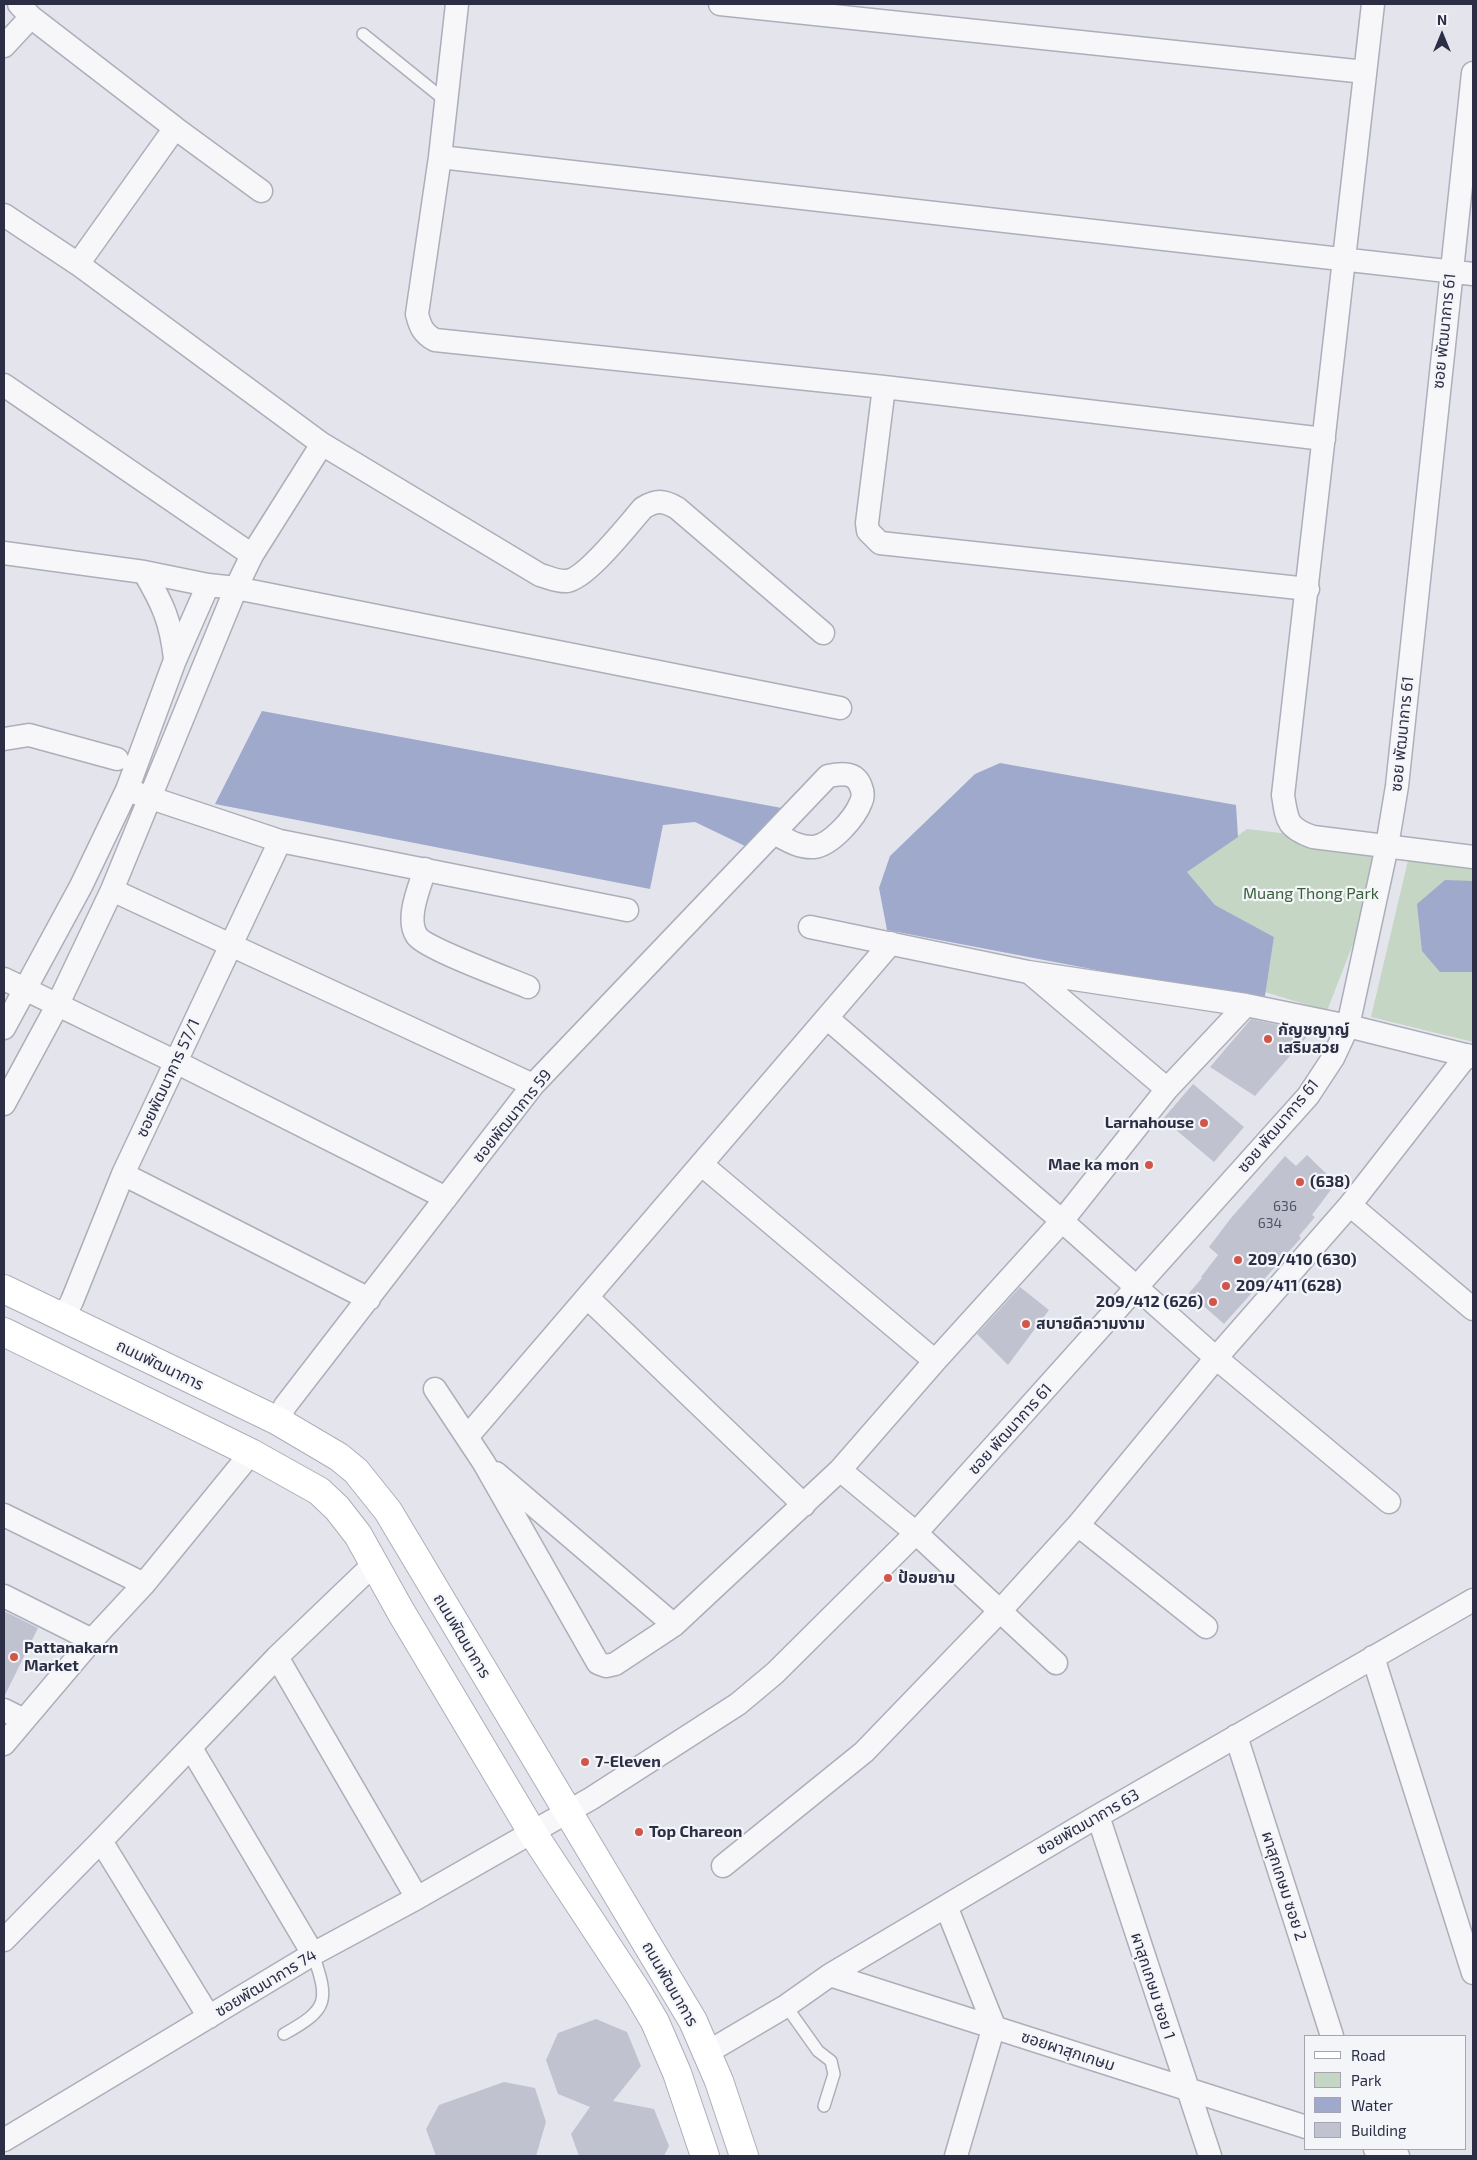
<!DOCTYPE html>
<meta charset="utf-8">
<style>
body{margin:0}
#map{position:relative;width:1477px;height:2160px;overflow:hidden;background:#e4e5ec;font-family:"Exo 2",sans-serif}
canvas{display:block}
.frame{position:absolute;inset:0;border:5px solid #2b2e45;pointer-events:none}
.legend{position:absolute;left:1304px;top:2035px;width:162px;height:115px;box-sizing:border-box;background:#f4f5f9;border:1px solid #a4a5b1;margin:0;padding:6px 9px;list-style:none;font-size:15px;color:#2b2e45}
.legend li{display:flex;align-items:center;gap:10px;height:25px}
.legend b{width:25px;border:1px solid #a4a5b1}
.north{position:absolute;left:1417px;top:10px;width:50px;height:50px;-webkit-text-stroke:4px #f4f5f9;paint-order:stroke;rotate:0deg;font-size:14px;font-weight:700;line-height:20px;text-align:center;color:#2b2e45}
.north::after{content:'';display:block;margin:auto;width:18px;height:22px;background:#2b2e45;clip-path:polygon(50% 0,100% 100%,50% 72%,0 100%)}
</style>
<div id="map">
<canvas width="1477" height="2160"></canvas>
<div class="frame"></div>
<ul class="legend">
<li><b style="height:6px;background:#fff"></b>Road</li>
<li><b style="height:14px;background:#c5d6c5"></b>Park</li>
<li><b style="height:14px;background:#9fa9cc"></b>Water</li>
<li><b style="height:14px;background:#c1c2cf"></b>Building</li>
</ul>
<div class="north">N</div>
</div>
<script>
const ctx = document.querySelector('canvas').getContext('2d');
ctx.lineJoin = 'round';
function fill(path, color) { ctx.fillStyle = color; ctx.fill(path, 'evenodd'); }
function trace(path, color, width, dash) { ctx.strokeStyle = color; ctx.lineWidth = width; ctx.lineCap = dash ? 'butt' : 'round'; ctx.setLineDash(dash || []); ctx.stroke(path); }
function drawText(font, color, halo, rows, align = 'center') {
  ctx.font = font + ' "Exo 2","Noto Sans Thai",sans-serif'; ctx.lineWidth = 4.5; ctx.setLineDash([]); ctx.textBaseline = 'middle'; ctx.strokeStyle = halo; ctx.fillStyle = color; for (const [text, x, y, turn = 0] of rows) {
    ctx.save(); ctx.translate(x, y); ctx.rotate((+turn || 0) * Math.PI / 180); ctx.textAlign = isNaN(turn) ? turn : align; if (halo) ctx.strokeText(text, 0, 0); ctx.fillText(text, 0, 0); ctx.restore();
  }
}
const green = new Path2D(`
 M 1247,829 L 1391,846 L 1327,1011 L 1265,992 L 1274,937 L 1215,905 L 1187,872 Z
 M 1410,852 L 1473,857 L 1473,1042 L 1371,1017 Z`);
const water = new Path2D(`
 M 262,711 L 787,809 L 745,846 L 695,822 L 663,825 L 650,889 L 215,804 Z
 M 1000,763 L 1236,805 L 1238,837 L 1187,872 L 1215,905 L 1274,937 L 1264,1002 L 887,930 L 879,888 L 890,856 L 975,774 Z
 M 1445,880 L 1473,881 L 1473,972 L 1440,972 L 1422,951 L 1417,904 Z`);
const building = new Path2D(`
 M 1251,1019 L 1311,1032 L 1255,1096 L 1210,1067 Z
 M 1193,1084 L 1244,1127 L 1214,1162 L 1163,1119 Z
 M 1307,1155 L 1336,1183 L 1312,1215 L 1315,1217 L 1299,1236 L 1301,1238 L 1224,1324 L 1189,1293 L 1202,1278 L 1201,1277 L 1218,1255 L 1209,1247 L 1231,1218 L 1285,1156 L 1296,1166 Z
 M 1020,1287 L 1049,1310 L 1008,1365 L 977,1334 Z
 M 4,1611 L 38,1628 L 4,1697 Z
 M 596,2019 L 627,2032 L 641,2066 L 613,2101 L 654,2109 L 669,2146 L 664,2156 L 579,2156 L 571,2134 L 590,2107 L 558,2094 L 546,2060 L 558,2033 Z
 M 504,2082 L 535,2088 L 546,2122 L 536,2156 L 436,2156 L 426,2129 L 439,2105 Z`);
const service = new Path2D(`
 M 363,34 L 446,101
 M 786,2006 L 818,2051 L 831,2061 L 834,2074 L 824,2106
 M 284,2034 C 329,2009 329,2001 313,1954`);
const minor = new Path2D(`
 M 19,4 L 31,17 L 175,128 L 261,191
 M 457,4 L 440,157 L 417,314 C 420,326 423,334 435,340 L 884,387 L 1324,439
 M 720,4 L 1365,72
 M 1373,4 L 1283,795 C 1287,821 1287,828 1313,837 L 1473,857
 M 4,46 L 31,17
 M 440,157 L 1473,274
 M 4,215 L 78,264 L 322,444 L 540,575 C 548,577 558,582 567,581 C 587,578 628,525 643,508 C 656,500 663,500 677,508 L 823,633
 M 78,264 L 175,128
 M 4,385 L 252,555
 M 884,387 L 867,523 L 868,531 L 880,543 L 1308,589
 M 4,553 L 144,572 L 208,585 L 236,588 L 840,708
 M 144,572 C 163,604 171,622 175,659
 M 4,739 L 29,735 L 117,759
 M 127,790 L 280,841 L 627,910
 M 425,869 C 420,886 405,919 417,936 C 425,948 509,979 528,987
 M 112,890 L 533,1085
 M 810,927 L 1028,972 L 1246,1005 L 1348,1026 L 1473,1057
 M 1029,972 L 1167,1089
 M 4,979 L 176,1062 L 446,1198
 M 827,1018 L 1062,1221 L 1216,1358 L 1389,1502
 M 4,1028 L 81,886 L 127,790 L 175,660 L 208,585
 M 4,1104 L 57,1006 L 112,890 L 236,588 L 252,555 L 322,444
 M 701,1164 L 935,1361
 M 123,1174 L 369,1299
 M 1350,1205 L 1473,1309
 M 588,1298 L 804,1505
 M 63,1318 L 72,1301 L 123,1174 L 280,841
 M 435,1389 L 484,1463 L 598,1663 L 606,1666 L 615,1664 L 674,1625 L 840,1470 L 935,1361 L 1062,1221 L 1167,1089 L 1246,1005
 M 278,1421 L 285,1406 L 533,1085 L 828,776 C 842,773 856,772 861,787 C 863,792 863,798 861,802 C 855,818 831,845 814,847 C 799,848 787,840 774,833
 M 467,1437 L 891,943
 M 840,1470 L 916,1533 L 1056,1663
 M 496,1473 L 674,1625
 M 4,1515 L 144,1584
 M 1078,1525 L 1206,1627
 M 4,1596 L 92,1640
 M 277,1657 L 417,1898
 M 1373,1657 L 1473,1973
 M 4,1710 L 24,1720
 M 1236,1736 L 1332,2036
 M 4,1744 L 92,1640 L 144,1584 L 251,1453
 M 191,1748 L 313,1954
 M 1098,1816 L 1210,2156
 M 101,1841 L 209,2017
 M 723,1866 L 864,1752 L 1000,1611 L 1078,1525 L 1216,1358 L 1350,1205 L 1467,1055
 M 946,1906 L 994,2026 L 956,2156
 M 4,1940 L 101,1841 L 277,1657 L 374,1564
 M 830,1975 L 1306,2127
 M 708,2052 L 786,2006 L 830,1975 L 1098,1816 L 1473,1600
 M 4,2140 L 313,1954 L 417,1898 L 592,1798 L 738,1704 L 775,1673 L 916,1533 L 1308,1096 L 1333,1058 L 1348,1026 L 1387,846 L 1397,786 L 1473,73
 M 1375,2149 L 1398,2156`);
const secondary = new Path2D(`
 M 4,1289 L 278,1421 L 339,1457 L 356,1471 L 388,1511 L 693,2021 L 719,2081 L 744,2156
 M 4,1332 L 251,1453 L 319,1491 L 337,1508 L 358,1535 L 401,1612 L 532,1832 L 638,1993 L 655,2022 L 677,2073 L 705,2156`);
const markers = [
 [1268,1039,5,"#d15649"],
 [1204,1123,5,"#d15649"],
 [1149,1165,5,"#d15649"],
 [1300,1182,5,"#d15649"],
 [1238,1260,5,"#d15649"],
 [1226,1286,5,"#d15649"],
 [1213,1302,5,"#d15649"],
 [1026,1324,5,"#d15649"],
 [888,1578,5,"#d15649"],
 [14,1657,5,"#d15649"],
 [585,1762,5,"#d15649"],
 [639,1832,5,"#d15649"]
];
const numberNames = [
 ["636",1285,1206],
 ["634",1270,1223]
];
const streetNames = [
 ["ซอย พัฒนาการ 61",1444,331,-84],
 ["ซอย พัฒนาการ 61",1402,734,-84],
 ["ซอยพัฒนาการ 57/1",168,1078,-65],
 ["ซอยพัฒนาการ 59",512,1116,-51],
 ["ซอย พัฒนาการ 61",1278,1126,-50],
 ["ถนนพัฒนาการ",160,1365,26],
 ["ซอย พัฒนาการ 61",1010,1429,-48],
 ["ถนนพัฒนาการ",462,1636,59],
 ["ซอยพัฒนาการ 63",1088,1822,-30],
 ["ผาสุกเกษม ซอย 2",1284,1886,72],
 ["ซอยพัฒนาการ 74",266,1983,-31],
 ["ถนนพัฒนาการ",670,1984,60],
 ["ผาสุกเกษม ซอย 1",1153,1986,72],
 ["ซอยผาสุกเกษม",1068,2051,18]
];
const parkNames = [
 ["Muang Thong Park",1311,894]
];
const poiNames = [
 ["กัญชญาญ์",1278,1030],
 ["เสริมสวย",1278,1048],
 ["Larnahouse",1194,1123,"right"],
 ["Mae ka mon",1139,1165,"right"],
 ["(638)",1310,1182],
 ["209/410 (630)",1248,1260],
 ["209/411 (628)",1236,1286],
 ["209/412 (626)",1203,1302,"right"],
 ["สบายดีความงาม",1036,1324],
 ["ป้อมยาม",898,1578],
 ["Pattanakarn",24,1648],
 ["Market",24,1666],
 ["7-Eleven",595,1762],
 ["Top Chareon",649,1832]
];
fill(green, '#c5d6c5');
fill(water, '#9fa9cc');
fill(building, '#c1c2cf');
trace(service, '#acaeba', 14);
trace(minor, '#acaeba', 25);
trace(secondary, '#acaeba', 30);
trace(service, '#f7f7fa', 11);
trace(minor, '#f7f7fa', 22);
trace(secondary, '#fff', 28);
for (const [x, y, r, color] of markers) { const dot = new Path2D(); dot.arc(x, y, r, 0, 2 * Math.PI); ctx.fillStyle = color; ctx.fill(dot); trace(dot, '#f4f5f9', 2); }
drawText('14px', '#505368', null, numberNames);
drawText('16px', '#2b2e45', '#f4f5f9', streetNames);
drawText('16px', '#38613a', '#f4f5f9', parkNames);
drawText('bold 16px', '#2b2e45', '#f4f5f9', poiNames, 'left');
</script>
